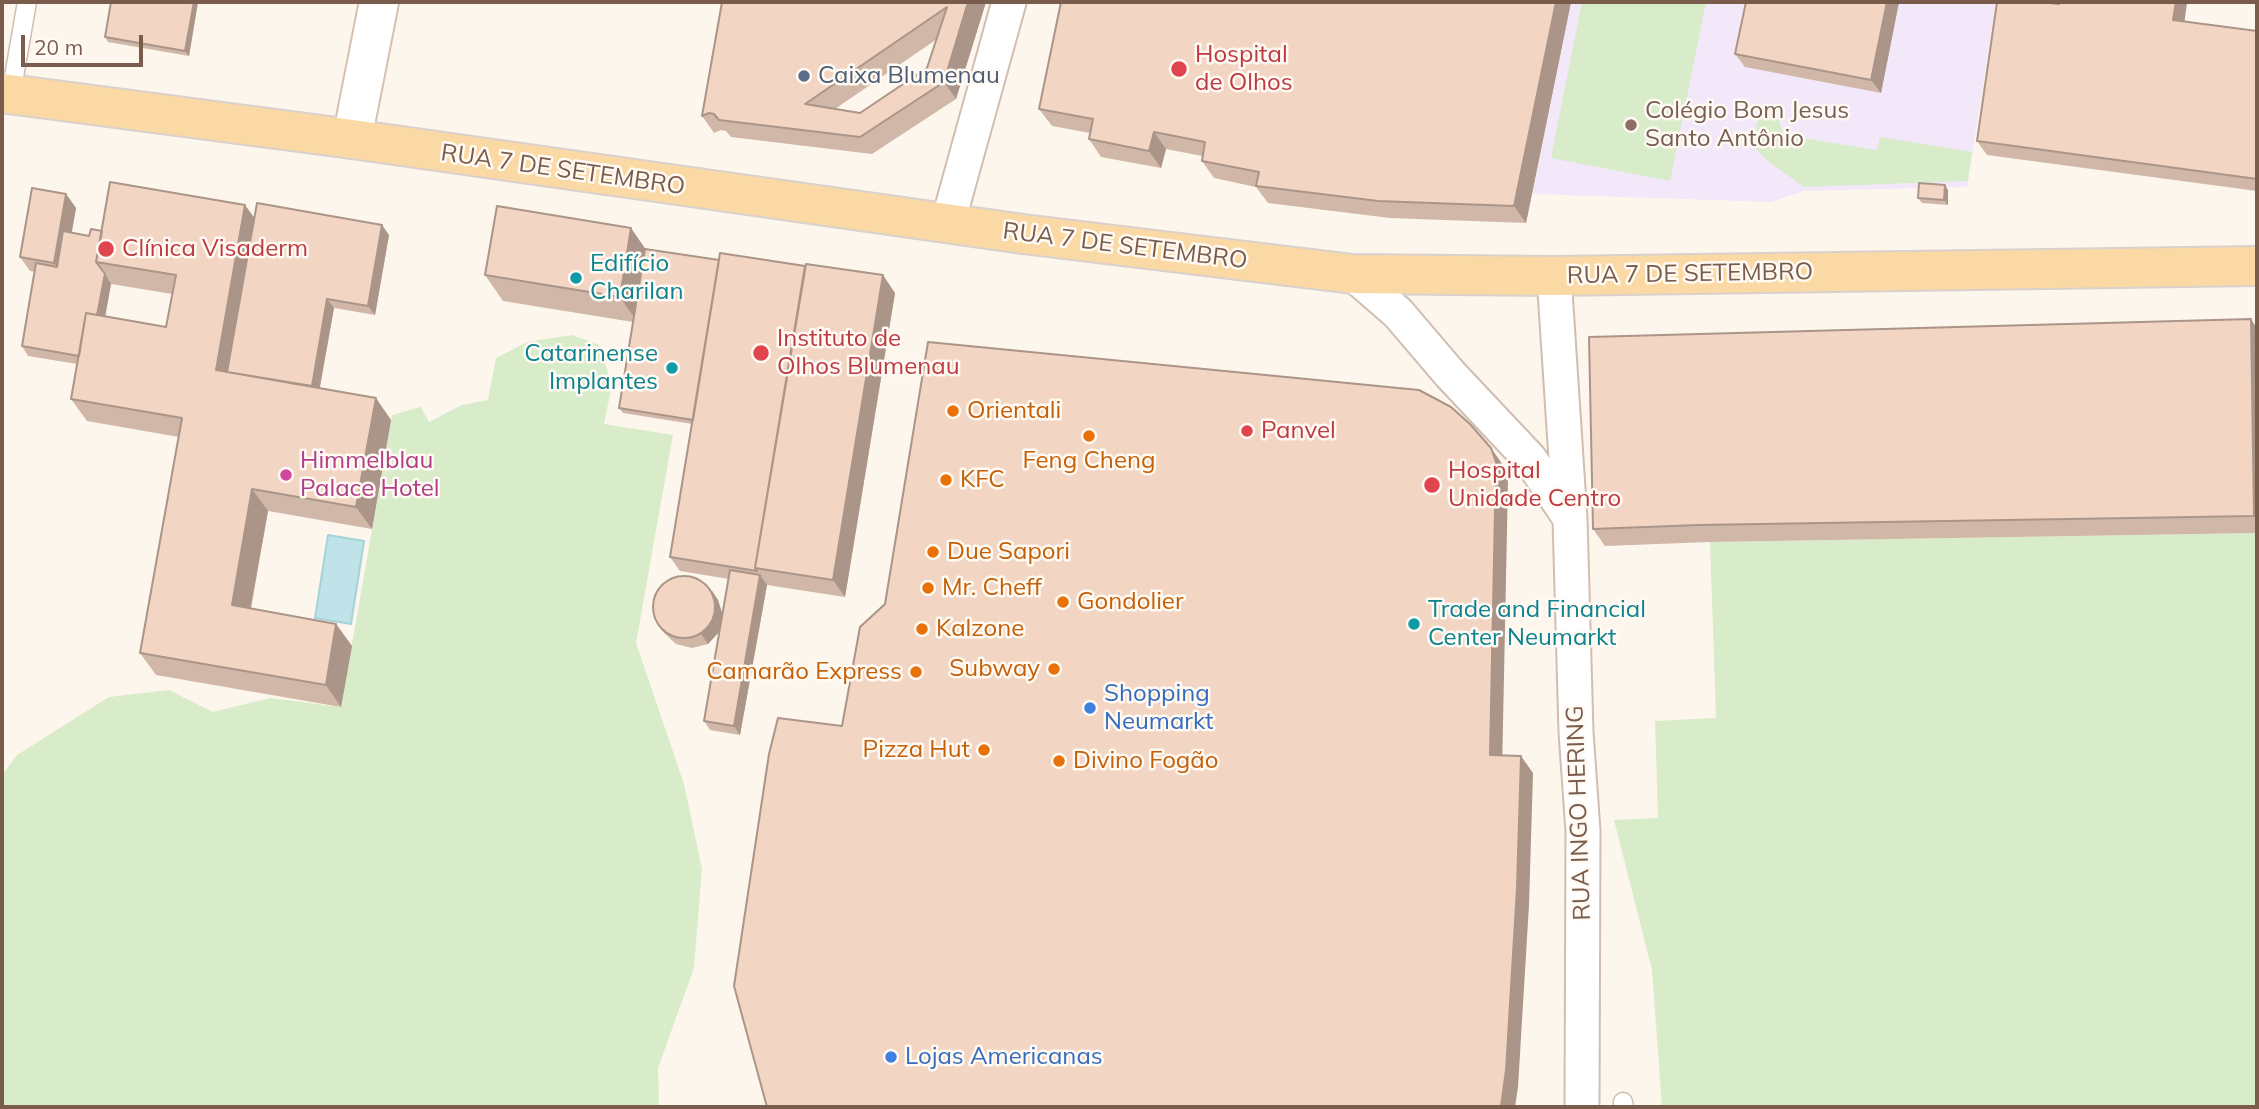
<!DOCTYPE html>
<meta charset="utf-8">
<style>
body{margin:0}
#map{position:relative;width:2259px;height:1109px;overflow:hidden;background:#fdf6ec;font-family:Mulish,sans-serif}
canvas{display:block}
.frame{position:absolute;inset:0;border:4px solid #7a5c4d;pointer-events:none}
.scale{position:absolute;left:21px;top:35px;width:122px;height:32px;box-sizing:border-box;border:4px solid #7a5c4d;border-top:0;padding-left:9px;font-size:21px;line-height:24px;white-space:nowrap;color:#7a5c4d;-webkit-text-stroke:5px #fffaf3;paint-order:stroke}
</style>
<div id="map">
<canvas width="2259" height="1109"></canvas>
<div class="frame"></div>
<div class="scale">20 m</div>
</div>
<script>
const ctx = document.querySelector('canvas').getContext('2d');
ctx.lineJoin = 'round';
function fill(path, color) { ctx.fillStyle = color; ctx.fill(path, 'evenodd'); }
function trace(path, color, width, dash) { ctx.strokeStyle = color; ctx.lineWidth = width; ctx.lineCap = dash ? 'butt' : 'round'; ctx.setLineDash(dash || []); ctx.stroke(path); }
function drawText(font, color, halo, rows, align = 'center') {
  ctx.font = font + ' Mulish,sans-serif'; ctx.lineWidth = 5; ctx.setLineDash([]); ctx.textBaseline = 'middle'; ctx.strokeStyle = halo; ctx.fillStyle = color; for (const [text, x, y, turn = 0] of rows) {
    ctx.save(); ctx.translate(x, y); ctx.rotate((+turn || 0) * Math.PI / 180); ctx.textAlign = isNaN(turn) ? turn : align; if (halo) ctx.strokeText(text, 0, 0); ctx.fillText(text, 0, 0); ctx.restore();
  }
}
const education = new Path2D(`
 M 1252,2 L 1996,2 L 1967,187 L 1804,191 L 1771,202 L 1532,194 Z`);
const green = new Path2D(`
 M 1582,2 L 1706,2 L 1670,181 L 1551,158 Z
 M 1769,107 L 1775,110 L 1784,135 L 1877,150 L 1880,137 L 1972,152 L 1968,181 L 1804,187 L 1770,163 L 1756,149 C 1756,135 1755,122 1761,109 Z
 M 572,335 L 598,344 L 612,384 L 604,424 L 673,435 L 636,643 L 684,784 L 702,869 L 694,968 L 658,1068 L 659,1107 L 2,1107 L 2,775 L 17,755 L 109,697 L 169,690 L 213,712 L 270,698 L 341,707 L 392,415 L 421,407 L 429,422 L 462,405 L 488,400 L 496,358 L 527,342 Z
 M 2257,533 L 2257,1107 L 1662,1107 L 1652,970 L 1614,820 L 1658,818 L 1655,721 L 1716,718 L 1710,542 Z`);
const water = new Path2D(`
 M 328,535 L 364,541 L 351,624 L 315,618 Z`);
const lane = new Path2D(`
 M 11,94 L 27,2
 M 1623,1102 L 1624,1107`);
const street = new Path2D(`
 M 948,222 L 1009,2
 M 1353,274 L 1398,313 L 1450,374 L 1530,459 L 1569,517
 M 1554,276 L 1570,519 L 1576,732 L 1583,831 L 1582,1107`);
const secondary = new Path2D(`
 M 352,139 L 379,2`);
const primary = new Path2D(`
 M 2,93 L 352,139 L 1023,234 L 1353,274 L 1554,276 L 2257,266`);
const wall = new Path2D(`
 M 198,2 L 189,56 L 108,42 L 105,37 Z
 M 722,2 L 986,2 L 956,99 L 872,154 L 731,137 L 726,131 L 721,130 L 714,133 L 702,116 ZM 937,39 L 927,68 L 860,113 L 835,109 Z
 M 1571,2 L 1526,223 L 1390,218 L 1268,203 L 1256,187 L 1214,178 L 1202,161 L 1202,156 L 1166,149 L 1161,168 L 1101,157 L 1089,139 L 1090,133 L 1052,126 L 1039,109 Z
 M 1899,2 L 1881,93 L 1745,67 L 1735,54 Z
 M 2059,2 L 2187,2 L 2184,21 L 2257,31 L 2257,191 L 1987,155 L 1977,141 L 2059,4 Z
 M 1948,190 L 1948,205 L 1922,203 L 1918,198 Z
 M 66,194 L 76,208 L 71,233 L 89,236 L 102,231 L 254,218 L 389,235 L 375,315 L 334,308 L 320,388 L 391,420 L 372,529 L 268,511 L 251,609 L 336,624 L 352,646 L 341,707 L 156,675 L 140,653 L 179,437 L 87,421 L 71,399 L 77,364 L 28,356 L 22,346 L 35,272 L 30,271 L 20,257 ZM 111,284 L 172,294 L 166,327 L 105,317 Z
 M 645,249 L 895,293 L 845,597 L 767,585 L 740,735 L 710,730 L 704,721 L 719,632 L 708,644 L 692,648 L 676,644 L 664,633 L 657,623 L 712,591 L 718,600 L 722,614 L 729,579 L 680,571 L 670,557 L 692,424 L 623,413 L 619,408 L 633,322 L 503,301 L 485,275 Z
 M 2251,319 L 2257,329 L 2257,533 L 1710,542 L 1605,546 L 1593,529 Z`);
const shadedWall = new Path2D(`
 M 194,2 L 198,2 L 189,56 L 185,51 Z
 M 968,2 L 986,2 L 956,99 L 944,82 Z
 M 1556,2 L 1571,2 L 1526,223 L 1514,206 Z
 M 1887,2 L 1899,2 L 1881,93 L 1871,80 Z
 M 2176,2 L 2187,2 L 2183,33 L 2173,20 Z
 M 1154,132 L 1166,149 L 1161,168 L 1149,151 Z
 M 1945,185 L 1948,190 L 1948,205 L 1944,200 Z
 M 66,194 L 76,208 L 64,277 L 54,263 Z
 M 245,205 L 261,227 L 233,384 L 216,370 Z
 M 382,225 L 389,235 L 375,315 L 368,306 Z
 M 631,228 L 649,254 L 638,323 L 620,297 Z
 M 105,274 L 111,284 L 96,367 L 89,358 Z
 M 883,275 L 895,293 L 845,597 L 833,580 Z
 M 327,299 L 334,308 L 316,407 L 310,397 Z
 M 2251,319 L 2257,329 L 2257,520 L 2254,516 Z
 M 376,398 L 391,420 L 372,529 L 356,507 Z
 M 1491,448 L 1503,465 L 1508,480 L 1502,773 L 1490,755 Z
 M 252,489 L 268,511 L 247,627 L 232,605 Z
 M 760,575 L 767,585 L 740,735 L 734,726 Z
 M 712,591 L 718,600 L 723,616 L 719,632 L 708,644 L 701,634 Z
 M 336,624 L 352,646 L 341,707 L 326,685 Z
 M 1521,756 L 1533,773 L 1529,905 L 1518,1087 L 1515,1107 L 1501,1107 Z`);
const building = new Path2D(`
 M 111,2 L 194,2 L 185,51 L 105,37 Z
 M 722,2 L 968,2 L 944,82 L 860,137 L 719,120 L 714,114 L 709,113 L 702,116 ZM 947,7 L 927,68 L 860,113 L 805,104 Z
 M 1061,2 L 1556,2 L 1514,206 L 1378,201 L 1256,186 L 1259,172 L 1202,161 L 1205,142 L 1154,132 L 1149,151 L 1089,139 L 1093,119 L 1039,109 Z
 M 1746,2 L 1887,2 L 1871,80 L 1735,54 Z
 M 1997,2 L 2040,2 L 2059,4 L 2059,2 L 2176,2 L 2173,20 L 2257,31 L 2257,179 L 1977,141 Z
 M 110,182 L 245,205 L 216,370 L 376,398 L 356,507 L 252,489 L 232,605 L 336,624 L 326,685 L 140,653 L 182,418 L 71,399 L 86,313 L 166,327 L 176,275 L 96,262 Z
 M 1919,183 L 1945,185 L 1944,200 L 1918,198 Z
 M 32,188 L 66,194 L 54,263 L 20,257 Z
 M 257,203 L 382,225 L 368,306 L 327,299 L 312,386 L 227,372 Z
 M 497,206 L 631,228 L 620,297 L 485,275 Z
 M 91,229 L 102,231 L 96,262 L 105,274 L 97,315 L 86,313 L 79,356 L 22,346 L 36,263 L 57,267 L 63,231 L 89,236 Z
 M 645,249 L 719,260 L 693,420 L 619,408 Z
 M 720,253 L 805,266 L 755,568 L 757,571 L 670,557 Z
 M 806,264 L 883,275 L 833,580 L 755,568 Z
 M 2251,319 L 2254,516 L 1698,525 L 1593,529 L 1589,337 Z
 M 928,342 L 1419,390 L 1451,407 L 1470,424 L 1491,448 L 1496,462 L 1490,755 L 1521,756 L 1517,888 L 1506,1070 L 1501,1107 L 767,1107 L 734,986 L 769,754 L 778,718 L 842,726 L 860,627 L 885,604 Z
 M 730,570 L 760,575 L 734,726 L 704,721 Z
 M653 607a31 31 0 1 1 62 0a31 31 0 1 1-62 0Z`);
const markers = [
 [1179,69,9,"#e0444e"],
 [804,76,7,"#5c6f8a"],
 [1631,125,7,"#8d6e63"],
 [106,249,9,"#e0444e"],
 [576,278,7,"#0f9aa8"],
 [761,353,9,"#e0444e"],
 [672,368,7,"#0f9aa8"],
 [953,411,7,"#e8710a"],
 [1247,431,7,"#e0444e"],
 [1089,436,7,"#e8710a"],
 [286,475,7,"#d1479c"],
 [946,480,7,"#e8710a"],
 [1432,485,9,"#e0444e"],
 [933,552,7,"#e8710a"],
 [928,588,7,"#e8710a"],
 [1063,602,7,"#e8710a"],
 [1414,624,7,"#0f9aa8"],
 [922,629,7,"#e8710a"],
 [1054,669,7,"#e8710a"],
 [916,672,7,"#e8710a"],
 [1090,708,7,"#3f7fe0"],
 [984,750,7,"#e8710a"],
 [1059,761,7,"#e8710a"],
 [891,1057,7,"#3f7fe0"]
];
const healthNames = [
 ["Hospital",1195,55],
 ["de Olhos",1195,83],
 ["Clínica Visaderm",122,249],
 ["Instituto de",777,339],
 ["Olhos Blumenau",777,367],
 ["Panvel",1261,431],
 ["Hospital",1448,471],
 ["Unidade Centro",1448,499]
];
const serviceNames = [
 ["Caixa Blumenau",818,76]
];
const educationNames = [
 ["Colégio Bom Jesus",1645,111],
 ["Santo Antônio",1645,139]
];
const streetNames = [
 ["RUA 7 DE SETEMBRO",563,170,8],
 ["RUA 7 DE SETEMBRO",1125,246,7],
 ["RUA 7 DE SETEMBRO",1690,274,-1],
 ["RUA INGO HERING",1579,813,-92]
];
const cultureNames = [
 ["Edifício",590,264],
 ["Charilan",590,292],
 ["Catarinense",658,354,"right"],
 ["Implantes",658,382,"right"],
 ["Trade and Financial",1428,610],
 ["Center Neumarkt",1428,638]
];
const foodNames = [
 ["Orientali",967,411],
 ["Feng Cheng",1089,461,"center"],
 ["KFC",960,480],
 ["Due Sapori",947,552],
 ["Mr. Cheff",942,588],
 ["Gondolier",1077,602],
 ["Kalzone",936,629],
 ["Subway",1040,669,"right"],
 ["Camarão Express",902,672,"right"],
 ["Pizza Hut",970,750,"right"],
 ["Divino Fogão",1073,761]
];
const hotelNames = [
 ["Himmelblau",300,461],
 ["Palace Hotel",300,489]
];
const shopNames = [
 ["Shopping",1104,694],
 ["Neumarkt",1104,722],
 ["Lojas Americanas",905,1057]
];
fill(education, '#f3e8fa');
fill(green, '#d8ecc9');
fill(water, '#bfe3e8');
trace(water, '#a5d3da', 2);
trace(lane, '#d1beb0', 21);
trace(street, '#d1beb0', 37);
trace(secondary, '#d6c0b0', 42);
trace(primary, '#dad1cd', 42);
trace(lane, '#fff', 18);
trace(street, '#fff', 33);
trace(secondary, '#fff', 38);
trace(primary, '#fbd9a5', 38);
fill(wall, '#d1b7a8');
fill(shadedWall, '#aa9588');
fill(building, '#f3d5c3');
trace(building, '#aa9588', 2);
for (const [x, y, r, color] of markers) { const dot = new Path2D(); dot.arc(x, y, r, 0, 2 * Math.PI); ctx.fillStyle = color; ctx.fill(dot); trace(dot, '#fffaf3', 2.5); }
drawText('24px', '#be3a42', '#fffaf3', healthNames, 'left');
drawText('24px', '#4e5e75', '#fffaf3', serviceNames, 'left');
drawText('24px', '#785e54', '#fffaf3', educationNames, 'left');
drawText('24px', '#7a5c4d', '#fffaf3', streetNames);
drawText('24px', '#0d838f', '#fffaf3', cultureNames, 'left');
drawText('24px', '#c56008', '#fffaf3', foodNames, 'left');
drawText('24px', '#b23c85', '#fffaf3', hotelNames, 'left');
drawText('24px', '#366cbe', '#fffaf3', shopNames, 'left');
</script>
